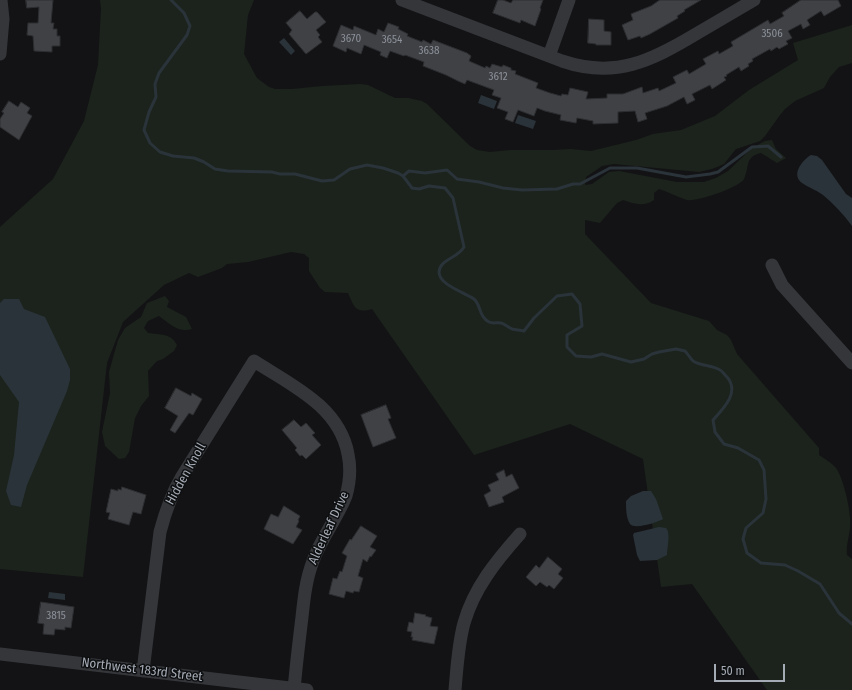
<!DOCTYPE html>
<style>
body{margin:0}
#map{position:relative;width:852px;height:690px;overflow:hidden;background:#131315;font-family:"Fira Sans Condensed",sans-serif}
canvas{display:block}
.scale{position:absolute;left:714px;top:664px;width:71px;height:18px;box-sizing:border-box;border:2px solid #a5abb5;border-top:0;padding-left:5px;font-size:12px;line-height:14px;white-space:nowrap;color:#a5abb5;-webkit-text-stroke:3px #0e0f10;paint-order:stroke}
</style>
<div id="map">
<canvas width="852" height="690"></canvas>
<div class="scale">50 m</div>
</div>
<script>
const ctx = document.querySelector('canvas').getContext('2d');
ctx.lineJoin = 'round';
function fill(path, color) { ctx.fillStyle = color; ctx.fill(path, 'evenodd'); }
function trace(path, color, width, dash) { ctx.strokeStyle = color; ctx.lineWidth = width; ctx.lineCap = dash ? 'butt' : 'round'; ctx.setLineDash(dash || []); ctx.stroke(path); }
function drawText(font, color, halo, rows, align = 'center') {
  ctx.font = font + ' "Fira Sans Condensed",sans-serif'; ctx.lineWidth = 3; ctx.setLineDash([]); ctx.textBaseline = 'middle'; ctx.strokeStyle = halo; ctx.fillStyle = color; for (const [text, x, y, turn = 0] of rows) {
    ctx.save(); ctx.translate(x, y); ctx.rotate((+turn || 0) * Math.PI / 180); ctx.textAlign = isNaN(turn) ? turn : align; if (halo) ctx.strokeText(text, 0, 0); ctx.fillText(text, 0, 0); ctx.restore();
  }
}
const green = new Path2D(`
 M 100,0 L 254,0 L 248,15 L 244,54 L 257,78 L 269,87 L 275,89 L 292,89 L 322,86 L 360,84 L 368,85 L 395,98 L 408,98 L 422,101 L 427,104 L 470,146 L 477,150 L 490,152 L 510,150 L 552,150 L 571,149 L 591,151 L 636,140 L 653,134 L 681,130 L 715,116 L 749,90 L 798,60 L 793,43 L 852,25 L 852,63 L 839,67 L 830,77 L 824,88 L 795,101 L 785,109 L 780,115 L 765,136 L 760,141 L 736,149 L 724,164 L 712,169 L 699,172 L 614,164 L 602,166 L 586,177 L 585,185 L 592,184 L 609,172 L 619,171 L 677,182 L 704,182 L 716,178 L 728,171 L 752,148 L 765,141 L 772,140 L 776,149 L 786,158 L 777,163 L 761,153 C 744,157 750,167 744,179 C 740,187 697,202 687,200 C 678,197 668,192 659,189 L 654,193 L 654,200 C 644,207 634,204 623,200 L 617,203 L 600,223 L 585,220 L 585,234 L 651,303 L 709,321 L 717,330 L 727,335 L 731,340 L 737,354 L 819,448 L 819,455 C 825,459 832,463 836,468 C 844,479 852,515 850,528 C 849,538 846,545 847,555 L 852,559 L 852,690 L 767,690 L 692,584 L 661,587 L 643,459 L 570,424 L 474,455 L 372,309 C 356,314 354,307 348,293 L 325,292 L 320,288 L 309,271 L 309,258 L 304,254 L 291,252 L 248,262 L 227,264 L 222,268 L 198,277 L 189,273 L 164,285 L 123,322 L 107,363 L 83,577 L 0,569 L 0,227 L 53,179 L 84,121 L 98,65 L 101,8 Z
 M 165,296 L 169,301 L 167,307 L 186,317 L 192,329 C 178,333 170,324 159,316 L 148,321 L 144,328 L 148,333 C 160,335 171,333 177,345 L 174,351 L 163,359 L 157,361 L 148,371 L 149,396 L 141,406 L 135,418 L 129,452 L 125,458 L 119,459 L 105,446 L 102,432 L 110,393 L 109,372 L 118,340 L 125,328 L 141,317 L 147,303 Z`);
const water = new Path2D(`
 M 284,38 L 295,51 L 291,55 L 279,42 Z
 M 481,95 L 497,101 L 494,109 L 478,103 Z
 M 518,115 L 536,121 L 533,129 L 515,123 Z
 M 811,155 L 817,156 L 822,160 L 846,194 L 852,198 L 852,226 C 843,214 834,204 823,195 C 817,190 802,185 799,180 C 793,171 804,159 811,155 Z
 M 4,299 L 19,299 L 24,309 L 45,317 L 70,369 L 70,380 L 67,391 L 27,485 L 21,507 L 11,505 L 6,491 L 14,455 L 19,402 L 0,375 L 0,303 Z
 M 643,491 L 651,491 L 656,499 L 663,519 C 658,522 635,530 630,524 C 626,518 626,508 626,501 L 631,496 Z
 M 659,527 C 660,527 665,528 666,528 C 671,532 667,549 667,555 L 657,560 L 640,561 L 637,555 L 633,535 L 634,533 Z
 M 49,592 L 65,594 L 65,600 L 48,598 Z`);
const stream = new Path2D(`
 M 171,0 L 184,13 L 190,26 L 187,35 L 159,73 L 155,84 L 156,97 L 149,112 L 144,130 L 150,143 L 160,152 L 173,156 L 194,158 L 204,162 L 215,169 L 228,171 L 272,172 L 280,174 L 295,174 L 322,181 L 334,180 L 350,169 L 367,165 L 383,168 L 398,173 L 403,176 L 412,188 L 419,189 L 429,186 L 445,188 L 453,198 L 464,247 C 457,259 440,259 439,272 C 439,285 464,292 474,299 C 481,305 479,317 489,322 C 493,324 497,322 501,323 C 505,324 508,327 512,329 C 516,330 520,330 524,331 L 534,318 L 557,296 L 572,294 L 580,304 L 582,326 L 567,335 L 567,347 L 576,356 L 591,357 L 602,354 L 631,362 L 644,359 L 652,354 L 659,352 L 676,349 L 685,351 C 688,354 690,358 693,361 C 700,366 712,365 720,370 C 722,371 725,375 727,377 C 740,392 724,408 713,420 L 715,432 L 724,444 L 738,448 L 759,460 L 764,470 L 766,499 L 763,513 L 746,528 L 743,539 L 747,553 L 761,563 L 785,565 L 798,571 L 820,584 L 839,613 L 852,624
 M 403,176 L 409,171 L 425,173 L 447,170 L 457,179 L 479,182 L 503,188 L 522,190 L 557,189 L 573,184 L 580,184 L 610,168 L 637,168 L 686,177 L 710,174 L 718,172 L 752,147 L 768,146 L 781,157`);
const building = new Path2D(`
 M 26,0 L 53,0 L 51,23 L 54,23 L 53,29 L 57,29 L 57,36 L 60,36 L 60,46 L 52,46 L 52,52 L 34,51 L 33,36 L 27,35 L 28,23 L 38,23 L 39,7 L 27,8 Z
 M 498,0 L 503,0 L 511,3 L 513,0 L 543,0 L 540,8 L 541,9 L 535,26 L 521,20 L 520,23 L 493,13 Z
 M 660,0 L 701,0 L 684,10 L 685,11 L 677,16 L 678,18 L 650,34 L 641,38 L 640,36 L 628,40 L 622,25 L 633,20 L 631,14 L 651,6 Z
 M 801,0 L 838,0 L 841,6 L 824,16 L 821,11 L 807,20 L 810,25 L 803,29 L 801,24 L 788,31 L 792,38 L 786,41 L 788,44 L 779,49 L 777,47 L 771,51 L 770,49 L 752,59 L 753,61 L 748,64 L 749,66 L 741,71 L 739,67 L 726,75 L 727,76 L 724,77 L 726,80 L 712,89 L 710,85 L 692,94 L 695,100 L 687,104 L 684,97 L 667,106 L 645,113 L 647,119 L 638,122 L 635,111 L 618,112 L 618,123 L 593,124 L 593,121 L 577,118 L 576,123 L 560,120 L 561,115 L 545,111 L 537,108 L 534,116 L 518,110 L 513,122 L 505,119 L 508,112 L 497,108 L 501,98 L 492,95 L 494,90 L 467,80 L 465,84 L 458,81 L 446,75 L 423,66 L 424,62 L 405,55 L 404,56 L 390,51 L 387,58 L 380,55 L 381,52 L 364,45 L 361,54 L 347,48 L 346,52 L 333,46 L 341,25 L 353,30 L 354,26 L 376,35 L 378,29 L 384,32 L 388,23 L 399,27 L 398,29 L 408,34 L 407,36 L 422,42 L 423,40 L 431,44 L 433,40 L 467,53 L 471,56 L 469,61 L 485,68 L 486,66 L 490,68 L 492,64 L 502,67 L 503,65 L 511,68 L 511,70 L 516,71 L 515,74 L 538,83 L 536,88 L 550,93 L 561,96 L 562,94 L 568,95 L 570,88 L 588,92 L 586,99 L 607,98 L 607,94 L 623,94 L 642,87 L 643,93 L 658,88 L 659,91 L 676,83 L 673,77 L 687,70 L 689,74 L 706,64 L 703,59 L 718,51 L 719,54 L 733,46 L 731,42 L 768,20 L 770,24 L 784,16 L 782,13 Z
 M 300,11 L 307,19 L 315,12 L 317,12 L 326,22 L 316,30 L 320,35 L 318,37 L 322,42 L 306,54 L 289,34 L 292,30 L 286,23 Z
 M 589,19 L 604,20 L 604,31 L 611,32 L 611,45 L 596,45 L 596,44 L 588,43 Z
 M 9,101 L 18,107 L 21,102 L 30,108 L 27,113 L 32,116 L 19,140 L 0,127 L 0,119 L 4,113 L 2,112 Z
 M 176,388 L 191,396 L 192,393 L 202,399 L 193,415 L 189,413 L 175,433 L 170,430 L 178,416 L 165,408 Z
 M 386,405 L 391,418 L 388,419 L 396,438 L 373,447 L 361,415 Z
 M 294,420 L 301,427 L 306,423 L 315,433 L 312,435 L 321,445 L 306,459 L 302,455 L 300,456 L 295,450 L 297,448 L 282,430 Z
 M 504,470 L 506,477 L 512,474 L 519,488 L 502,497 L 504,502 L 489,507 L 484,495 L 491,491 L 488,485 L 499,480 L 496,474 Z
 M 122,487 L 146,495 L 141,514 L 133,512 L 129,525 L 108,519 L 110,513 L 106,512 L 111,489 L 118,491 L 118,489 L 121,490 Z
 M 284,506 L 300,516 L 298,520 L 299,521 L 296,527 L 302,530 L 293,544 L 264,529 L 271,514 L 278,517 Z
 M 361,526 L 377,536 L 370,547 L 376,550 L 371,557 L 370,556 L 367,562 L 363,559 L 358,576 L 363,578 L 359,592 L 354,591 L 353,593 L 346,591 L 344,598 L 329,594 L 333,578 L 337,579 L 340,571 L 342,572 L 347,556 L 342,553 L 350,539 L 351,540 Z
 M 548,557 L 562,569 L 558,574 L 563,578 L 554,589 L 549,585 L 547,587 L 540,582 L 536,586 L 526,577 L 536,565 L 539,568 Z
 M 41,602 L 74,607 L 71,628 L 65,627 L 65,630 L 55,629 L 54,635 L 43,634 L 44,624 L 38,623 Z
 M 415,613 L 426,615 L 425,616 L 432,618 L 430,626 L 438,627 L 434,644 L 412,640 L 413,637 L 411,637 L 412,632 L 407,631 L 409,622 L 413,623 Z`);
const minor = new Path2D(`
 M 402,0 L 562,61 C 615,79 651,61 696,34 C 715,23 735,11 754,0
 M 0,54 L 3,19 L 1,0
 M 549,56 L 569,0
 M 772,265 L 782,285 L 852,363
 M 0,654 L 307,690
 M 143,671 L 160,532 C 165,513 171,495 181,478 L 254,361 C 291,385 339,406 348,454 C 351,468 350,482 346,496 C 337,519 321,538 313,561 C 306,579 304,598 302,617 C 299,642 296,666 294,690
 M 455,690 C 457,668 458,645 464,623 C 474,588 496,561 520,534`);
const numberNames = [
 ["3506",772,34],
 ["3670",351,39],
 ["3654",392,40],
 ["3638",429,51],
 ["3612",498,77],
 ["3815",56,616]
];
const streetNames = [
 ["Hidden Knoll",186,474,-61],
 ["Alderleaf Drive",329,528,-65],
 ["Northwest 183rd Street",142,670,7]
];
fill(green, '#1c231c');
fill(water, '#2a3339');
trace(stream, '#2a3339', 3);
fill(building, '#3f4145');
trace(building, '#2d2e31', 1);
trace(minor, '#34363a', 13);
drawText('11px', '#8c9099', null, numberNames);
drawText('13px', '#a5abb5', '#0e0f10', streetNames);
</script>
